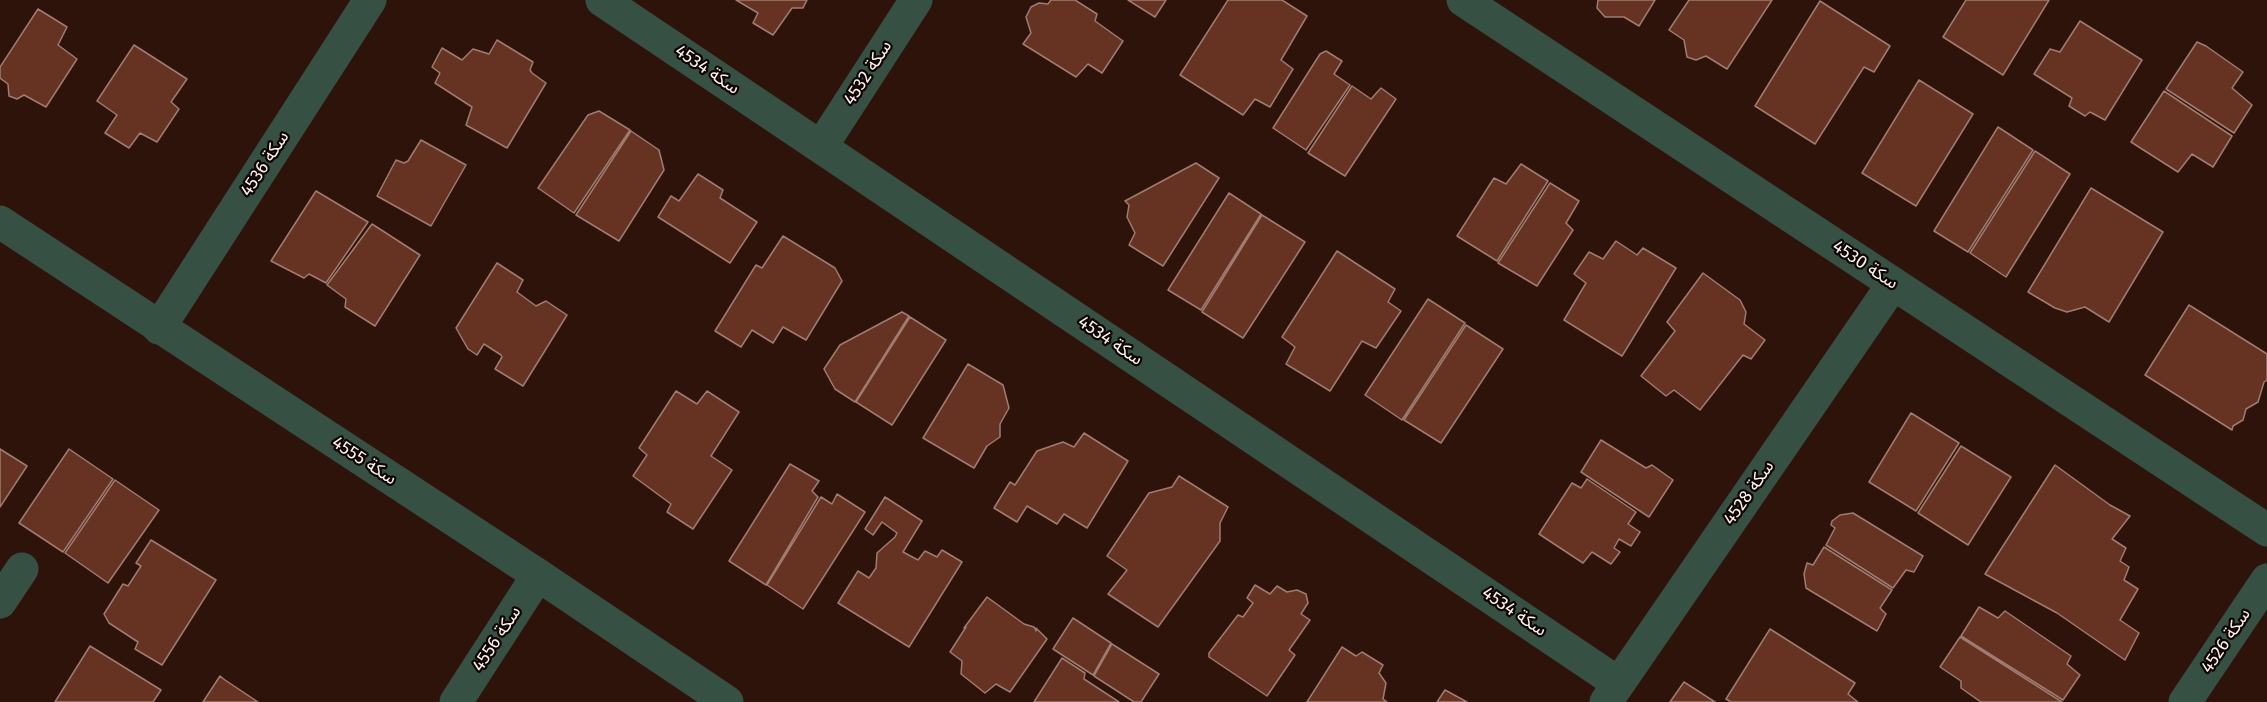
<!DOCTYPE html>
<meta charset="utf-8">
<style>
body{margin:0}
canvas{display:block;background:#2e130a}
</style>
<canvas width="2267" height="702"></canvas>
<script>
const ctx = document.querySelector('canvas').getContext('2d');
ctx.lineJoin = 'round';
function fill(path, color) { ctx.fillStyle = color; ctx.fill(path, 'evenodd'); }
function trace(path, color, width, dash) { ctx.strokeStyle = color; ctx.lineWidth = width; ctx.lineCap = dash ? 'butt' : 'round'; ctx.setLineDash(dash || []); ctx.stroke(path); }
function drawText(font, color, halo, rows, align = 'center') {
  ctx.font = font + ' "Fira Sans","Noto Sans Arabic",sans-serif'; ctx.lineWidth = 4.5; ctx.setLineDash([]); ctx.textBaseline = 'middle'; ctx.strokeStyle = halo; ctx.fillStyle = color; for (const [text, x, y, turn = 0] of rows) {
    ctx.save(); ctx.translate(x, y); ctx.rotate((+turn || 0) * Math.PI / 180); ctx.textAlign = isNaN(turn) ? turn : align; if (halo) ctx.strokeText(text, 0, 0); ctx.fillText(text, 0, 0); ctx.restore();
  }
}
const building = new Path2D(`
 M 736,0 L 807,0 L 803,8 L 792,8 L 773,35 L 753,23 L 758,13 Z
 M 1051,0 L 1075,0 L 1097,14 L 1095,21 L 1123,41 L 1102,73 L 1088,64 L 1076,77 L 1023,44 L 1031,33 L 1026,17 L 1031,7 L 1039,3 L 1048,4 Z
 M 1128,0 L 1166,0 L 1155,17 Z
 M 1228,0 L 1282,0 L 1307,16 L 1281,60 L 1293,69 L 1270,107 L 1255,99 L 1243,115 L 1180,75 Z
 M 1598,0 L 1655,0 L 1639,26 L 1624,17 L 1605,17 L 1597,8 Z
 M 1689,0 L 1772,0 L 1727,69 L 1706,56 L 1696,60 L 1687,57 L 1684,40 L 1669,30 Z
 M 1966,0 L 2049,0 L 2003,75 L 1943,37 Z
 M 1820,1 L 1890,46 L 1874,72 L 1864,67 L 1815,144 L 1755,106 Z
 M 38,9 L 67,27 L 58,45 L 77,59 L 46,107 L 24,95 L 17,99 L 9,96 L 8,84 L 0,78 L 0,67 Z
 M 2080,21 L 2142,60 L 2105,120 L 2090,112 L 2085,116 L 2069,106 L 2072,98 L 2034,74 L 2050,49 L 2060,52 Z
 M 497,40 L 533,62 L 530,70 L 532,73 L 546,83 L 507,148 L 466,125 L 472,107 L 435,83 L 440,73 L 432,67 L 442,48 L 462,60 L 473,49 L 489,54 Z
 M 2197,42 L 2206,46 L 2243,72 L 2232,88 L 2252,105 L 2234,133 L 2166,89 Z
 M 134,45 L 187,79 L 171,102 L 179,109 L 157,142 L 140,133 L 129,148 L 105,133 L 117,115 L 97,101 Z
 M 1326,51 L 1342,61 L 1334,74 L 1350,85 L 1306,150 L 1273,128 L 1320,54 Z
 M 1919,80 L 1973,114 L 1916,206 L 1862,173 Z
 M 1352,86 L 1371,99 L 1381,88 L 1396,99 L 1345,176 L 1308,153 Z
 M 2164,91 L 2232,136 L 2213,167 L 2192,154 L 2178,172 L 2131,142 Z
 M 599,111 L 630,130 L 574,213 L 538,188 L 588,115 Z
 M 1998,127 L 2033,150 L 1968,252 L 1934,231 Z
 M 631,131 L 659,150 L 664,170 L 619,241 L 576,215 Z
 M 421,140 L 466,165 L 431,226 L 377,196 L 396,160 L 404,163 L 408,161 Z
 M 2035,151 L 2070,174 L 2006,277 L 1970,253 Z
 M 1196,163 L 1219,178 L 1163,266 L 1129,245 L 1135,233 L 1127,217 L 1129,205 L 1125,201 Z
 M 1521,164 L 1548,181 L 1497,261 L 1457,236 L 1494,178 L 1506,184 Z
 M 698,174 L 723,190 L 720,198 L 757,222 L 730,263 L 658,217 L 671,196 L 679,201 Z
 M 1550,183 L 1579,201 L 1566,223 L 1573,230 L 1537,286 L 1498,263 Z
 M 2091,188 L 2163,232 L 2109,322 L 2085,307 L 2067,312 L 2055,308 L 2028,292 Z
 M 316,191 L 368,222 L 326,283 L 309,274 L 304,278 L 271,261 Z
 M 1229,193 L 1261,214 L 1201,310 L 1168,290 Z
 M 1262,215 L 1305,242 L 1243,338 L 1202,312 Z
 M 372,224 L 420,255 L 375,326 L 345,307 L 346,299 L 327,285 Z
 M 783,236 L 835,268 L 842,281 L 806,340 L 783,327 L 773,343 L 752,330 L 741,347 L 715,331 L 756,265 L 762,268 Z
 M 1616,241 L 1637,255 L 1643,248 L 1676,268 L 1622,356 L 1564,320 L 1586,283 L 1574,274 L 1589,252 L 1603,259 Z
 M 1337,251 L 1395,289 L 1388,302 L 1401,311 L 1376,348 L 1362,341 L 1330,391 L 1286,364 L 1295,347 L 1282,337 Z
 M 497,263 L 523,280 L 517,292 L 536,306 L 546,301 L 567,315 L 523,386 L 495,369 L 502,357 L 501,355 L 484,344 L 477,355 L 468,349 L 456,328 Z
 M 1703,273 L 1740,300 L 1746,312 L 1744,324 L 1765,340 L 1751,359 L 1743,355 L 1700,410 L 1674,390 L 1666,396 L 1641,376 L 1675,331 L 1667,322 Z
 M 1428,299 L 1465,323 L 1402,420 L 1365,395 Z
 M 2189,305 L 2267,354 L 2267,380 L 2264,382 L 2258,402 L 2246,409 L 2243,420 L 2233,426 L 2232,430 L 2145,375 Z
 M 902,312 L 909,316 L 855,402 L 835,389 L 824,369 L 840,345 Z
 M 910,317 L 946,340 L 892,425 L 856,402 Z
 M 1466,325 L 1503,349 L 1441,443 L 1404,420 Z
 M 968,364 L 1003,385 L 1009,408 L 1000,424 L 1000,437 L 987,446 L 974,468 L 923,438 Z
 M 676,391 L 697,404 L 707,391 L 739,412 L 711,456 L 732,470 L 693,529 L 667,512 L 671,504 L 633,476 L 647,455 L 639,448 Z
 M 1911,413 L 1959,443 L 1916,511 L 1869,482 Z
 M 1084,433 L 1128,461 L 1087,528 L 1064,514 L 1057,524 L 1027,506 L 1017,522 L 994,508 L 1010,482 L 1015,485 L 1037,451 L 1063,442 L 1074,447 Z
 M 1601,440 L 1646,468 L 1652,465 L 1673,480 L 1649,517 L 1581,472 Z
 M 1961,446 L 2011,477 L 1968,545 L 1918,513 Z
 M 0,449 L 27,466 L 0,507 Z
 M 69,449 L 113,479 L 63,552 L 19,523 Z
 M 790,464 L 819,481 L 812,491 L 818,497 L 766,585 L 729,561 Z
 M 2055,465 L 2110,505 L 2130,516 L 2112,539 L 2126,548 L 2120,561 L 2129,567 L 2124,580 L 2138,589 L 2120,620 L 2139,633 L 2125,660 L 2057,613 L 1985,574 Z
 M 1179,476 L 1228,507 L 1220,523 L 1220,541 L 1158,627 L 1108,594 L 1127,570 L 1107,556 L 1149,493 L 1172,487 Z
 M 1587,479 L 1636,512 L 1628,524 L 1640,532 L 1631,546 L 1619,539 L 1614,548 L 1620,552 L 1611,564 L 1592,552 L 1583,563 L 1539,534 L 1572,483 L 1581,488 Z
 M 115,480 L 159,510 L 108,583 L 65,553 Z
 M 837,494 L 865,512 L 803,609 L 767,585 L 821,497 L 832,504 Z
 M 885,497 L 922,521 L 903,552 L 918,560 L 925,551 L 937,557 L 942,550 L 962,562 L 909,647 L 838,603 L 858,571 L 869,578 L 876,568 L 877,553 L 895,537 L 897,533 L 882,522 L 873,535 L 865,529 Z
 M 1853,513 L 1923,556 L 1914,572 L 1906,570 L 1893,588 L 1826,545 L 1835,528 L 1831,525 L 1832,521 L 1840,515 Z
 M 151,540 L 216,580 L 162,665 L 135,649 L 138,642 L 109,623 L 104,614 L 123,584 L 128,586 L 141,566 L 136,563 Z
 M 1824,547 L 1892,590 L 1880,608 L 1886,614 L 1877,631 L 1806,588 L 1804,574 L 1807,563 L 1813,565 Z
 M 1255,585 L 1270,594 L 1277,586 L 1287,592 L 1297,590 L 1306,594 L 1308,603 L 1301,614 L 1310,620 L 1289,650 L 1295,655 L 1267,696 L 1209,657 L 1209,653 L 1238,615 L 1243,617 L 1253,603 L 1247,598 Z
 M 987,597 L 1024,624 L 1034,627 L 1036,631 L 1036,628 L 1047,639 L 1010,692 L 996,684 L 985,693 L 961,674 L 962,661 L 950,652 L 966,627 L 964,628 Z
 M 1979,607 L 1998,618 L 2005,611 L 2071,656 L 2067,664 L 2080,675 L 2063,700 L 1961,636 Z
 M 1073,618 L 1111,643 L 1093,675 L 1053,649 Z
 M 1770,629 L 1855,683 L 1848,694 L 1858,702 L 1731,702 L 1726,699 Z
 M 1960,637 L 2062,702 L 1981,702 L 1961,688 L 1961,681 L 1940,667 Z
 M 1112,644 L 1159,674 L 1141,702 L 1134,702 L 1094,676 Z
 M 90,646 L 161,690 L 153,702 L 55,702 Z
 M 1342,647 L 1356,656 L 1362,652 L 1383,665 L 1379,673 L 1386,683 L 1383,699 L 1387,702 L 1307,702 Z
 M 1062,658 L 1085,673 L 1084,679 L 1119,702 L 1034,702 Z
 M 220,676 L 225,680 L 258,702 L 203,702 Z
 M 1684,682 L 1715,702 L 1670,702 Z
 M 1445,690 L 1467,702 L 1437,702 Z`);
const minor = new Path2D(`
 M 602,0 L 1618,683
 M 1463,0 L 2267,530
 M 821,147 L 916,0
 M 159,328 L 370,0
 M 0,602 L 22,569
 M 456,702 L 538,575
 M 1606,702 L 1893,284`);
const tertiary = new Path2D(`
 M 0,222 L 538,575 L 727,702
 M 2185,702 L 2267,580`);
const streetNames = [
 ["سكة 4534",707,70,34],
 ["سكة 4532",868,73,-57],
 ["سكة 4536",265,164,-57],
 ["سكة 4530",1865,265,33],
 ["سكة 4534",1110,341,34],
 ["سكة 4555",364,461,33],
 ["سكة 4528",1749,493,-55],
 ["سكة 4534",1514,612,34],
 ["سكة 4556",497,639,-57],
 ["سكة 4526",2226,641,-56]
];
fill(building, '#663222');
trace(building, '#9f7c71', 1.5);
trace(minor, '#375044', 33);
trace(tertiary, '#375044', 33);
drawText('18px', '#fdf1ed', '#0e0402', streetNames);
</script>
